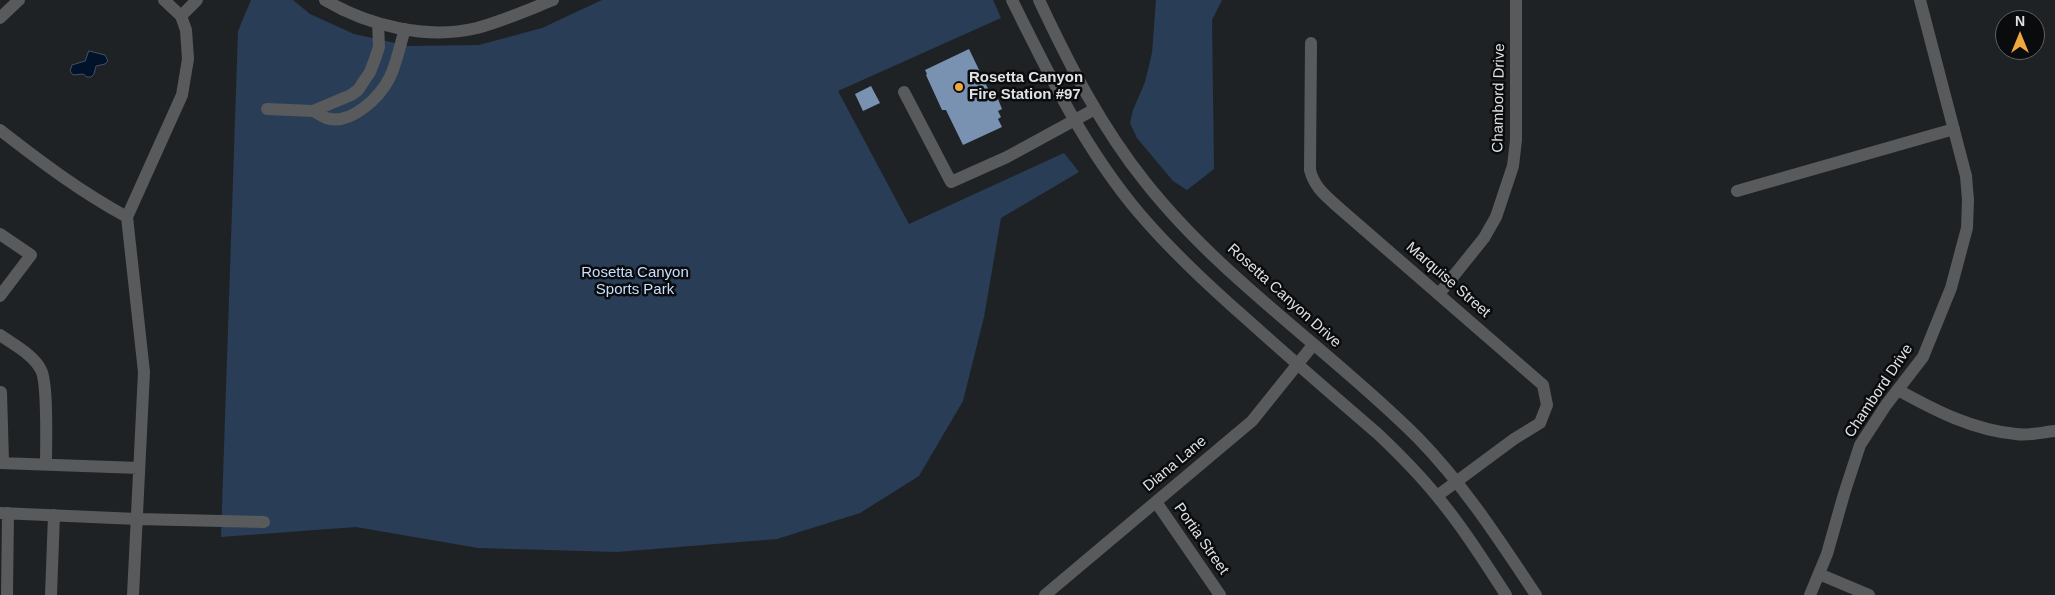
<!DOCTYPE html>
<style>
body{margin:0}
#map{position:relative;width:2055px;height:595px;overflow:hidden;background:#1f2225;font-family:Arial,sans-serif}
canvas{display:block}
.north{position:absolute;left:1995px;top:10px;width:50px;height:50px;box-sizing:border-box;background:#0a0b0d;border:1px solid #5f6163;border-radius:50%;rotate:0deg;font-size:14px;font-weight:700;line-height:20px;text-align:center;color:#dfe1e3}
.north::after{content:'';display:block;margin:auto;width:18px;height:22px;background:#eea83c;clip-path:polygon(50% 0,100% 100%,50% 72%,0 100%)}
</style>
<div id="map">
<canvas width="2055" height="595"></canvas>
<div class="north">N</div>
</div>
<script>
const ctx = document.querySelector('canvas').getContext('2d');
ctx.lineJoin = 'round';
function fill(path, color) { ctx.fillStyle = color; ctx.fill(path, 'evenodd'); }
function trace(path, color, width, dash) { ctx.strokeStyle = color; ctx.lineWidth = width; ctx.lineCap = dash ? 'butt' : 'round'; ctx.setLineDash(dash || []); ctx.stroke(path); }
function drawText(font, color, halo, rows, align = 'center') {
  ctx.font = font + ' Arial,sans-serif'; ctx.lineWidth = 5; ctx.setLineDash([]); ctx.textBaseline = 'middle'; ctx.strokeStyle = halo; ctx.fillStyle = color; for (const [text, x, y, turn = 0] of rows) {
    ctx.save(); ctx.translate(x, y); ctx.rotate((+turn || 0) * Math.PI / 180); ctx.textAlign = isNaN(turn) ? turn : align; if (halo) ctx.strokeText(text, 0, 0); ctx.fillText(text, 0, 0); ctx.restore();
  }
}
const green = new Path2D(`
 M 251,0 L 293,0 L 310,14 L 354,34 L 409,46 L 479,45 L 542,28 L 602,0 L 993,0 L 1001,18 L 838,91 L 909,224 L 1064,153 L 1079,172 L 1001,218 L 984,317 L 963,401 L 919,476 L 860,513 L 777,539 L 617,552 L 478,548 L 356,527 L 221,537 L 238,31 Z
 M 1156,0 L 1222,0 L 1212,20 L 1214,169 L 1187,190 L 1173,181 L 1137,138 L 1130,123 L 1133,110 L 1145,82 L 1152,53 Z`);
const water = new Path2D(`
 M 89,51 L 105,55 L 108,61 L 105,64 L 96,66 L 94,74 L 91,77 L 87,77 L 83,74 L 73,75 L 70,71 L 72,65 L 85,61 Z`);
const building = new Path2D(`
 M 969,49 L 994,101 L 998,99 L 1002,109 L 998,111 L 1001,117 L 998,119 L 1002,127 L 963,145 L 946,110 L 942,110 L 926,75 L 927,74 L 925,70 Z
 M 871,86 L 880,103 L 863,111 L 855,94 Z`);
const minor = new Path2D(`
 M 164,0 L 181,16
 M 325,0 C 369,26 427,40 477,28 C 503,21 528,10 553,0
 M 1012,0 C 1049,75 1085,149 1139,213 C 1173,253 1211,288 1250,322 C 1292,360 1335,397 1378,434 C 1398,453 1418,473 1436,495 C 1462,526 1484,561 1506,595
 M 1039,0 C 1069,64 1101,127 1146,183 C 1224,281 1330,350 1418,438 C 1464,485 1500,541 1536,595
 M 0,18 L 19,0
 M 1311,43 L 1310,170 C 1314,187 1326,196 1338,207 L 1543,385 L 1547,405 L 1540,423 L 1514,439 L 1437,496
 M 904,92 L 951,182 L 1007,157 L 1095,109
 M 267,109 L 313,111 L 351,95 L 358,90 L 370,72 L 375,59 L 379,47 L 378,23
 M 313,111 C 317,113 322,116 326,118 C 351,126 380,97 390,77 C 397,62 400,45 405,29
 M 0,130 C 41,162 81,192 127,217
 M 1737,191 L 1954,129
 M 0,234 L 31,255 L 0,296
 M 1439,294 L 1484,238 L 1496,217 L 1513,166 L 1516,140 L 1516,0
 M 0,335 C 14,345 34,355 41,370 C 48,383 46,445 46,464
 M 1898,390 C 1936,411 1973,430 2016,434 C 2029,436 2043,432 2055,431
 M 1,392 L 3,462
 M 0,463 L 139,468
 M 1156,502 L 1220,595
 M 0,513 L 137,519 L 264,522
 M 1819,574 L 1869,595
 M 7,595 L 8,513
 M 51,595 L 54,515
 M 133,595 L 144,372 L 127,217 L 182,95 L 188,59 L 186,30 L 181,16 L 197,0
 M 1045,595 L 1252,421 L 1313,345
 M 1810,595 L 1827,554 L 1844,494 L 1860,445 L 1886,405 L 1923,357 L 1951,288 L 1967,228 L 1968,200 L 1966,176 L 1920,0`);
const markers = [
 [959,87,5,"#eea83c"]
];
const poiNames = [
 ["Rosetta Canyon",969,78],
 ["Fire Station #97",969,95]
];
const streetNames = [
 ["Chambord Drive",1499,98,-89],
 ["Marquise Street",1448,280,41],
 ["Rosetta Canyon Drive",1284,296,42],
 ["Chambord Drive",1879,391,-56],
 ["Diana Lane",1175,464,-40],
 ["Portia Street",1201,539,55]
];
const parkNames = [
 ["Rosetta Canyon",635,273],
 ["Sports Park",635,290]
];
fill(green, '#293d56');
fill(water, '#01132a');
trace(water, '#445162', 1);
fill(building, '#7992b1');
trace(minor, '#585a5b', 12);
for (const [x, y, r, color] of markers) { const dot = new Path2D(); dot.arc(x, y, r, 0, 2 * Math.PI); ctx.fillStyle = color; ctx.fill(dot); trace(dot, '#0a0b0d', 2); }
drawText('bold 15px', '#dfe1e3', '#0a0b0d', poiNames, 'left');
drawText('15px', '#dfe1e3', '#0a0b0d', streetNames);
drawText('15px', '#c6dffe', '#0a0b0d', parkNames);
</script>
